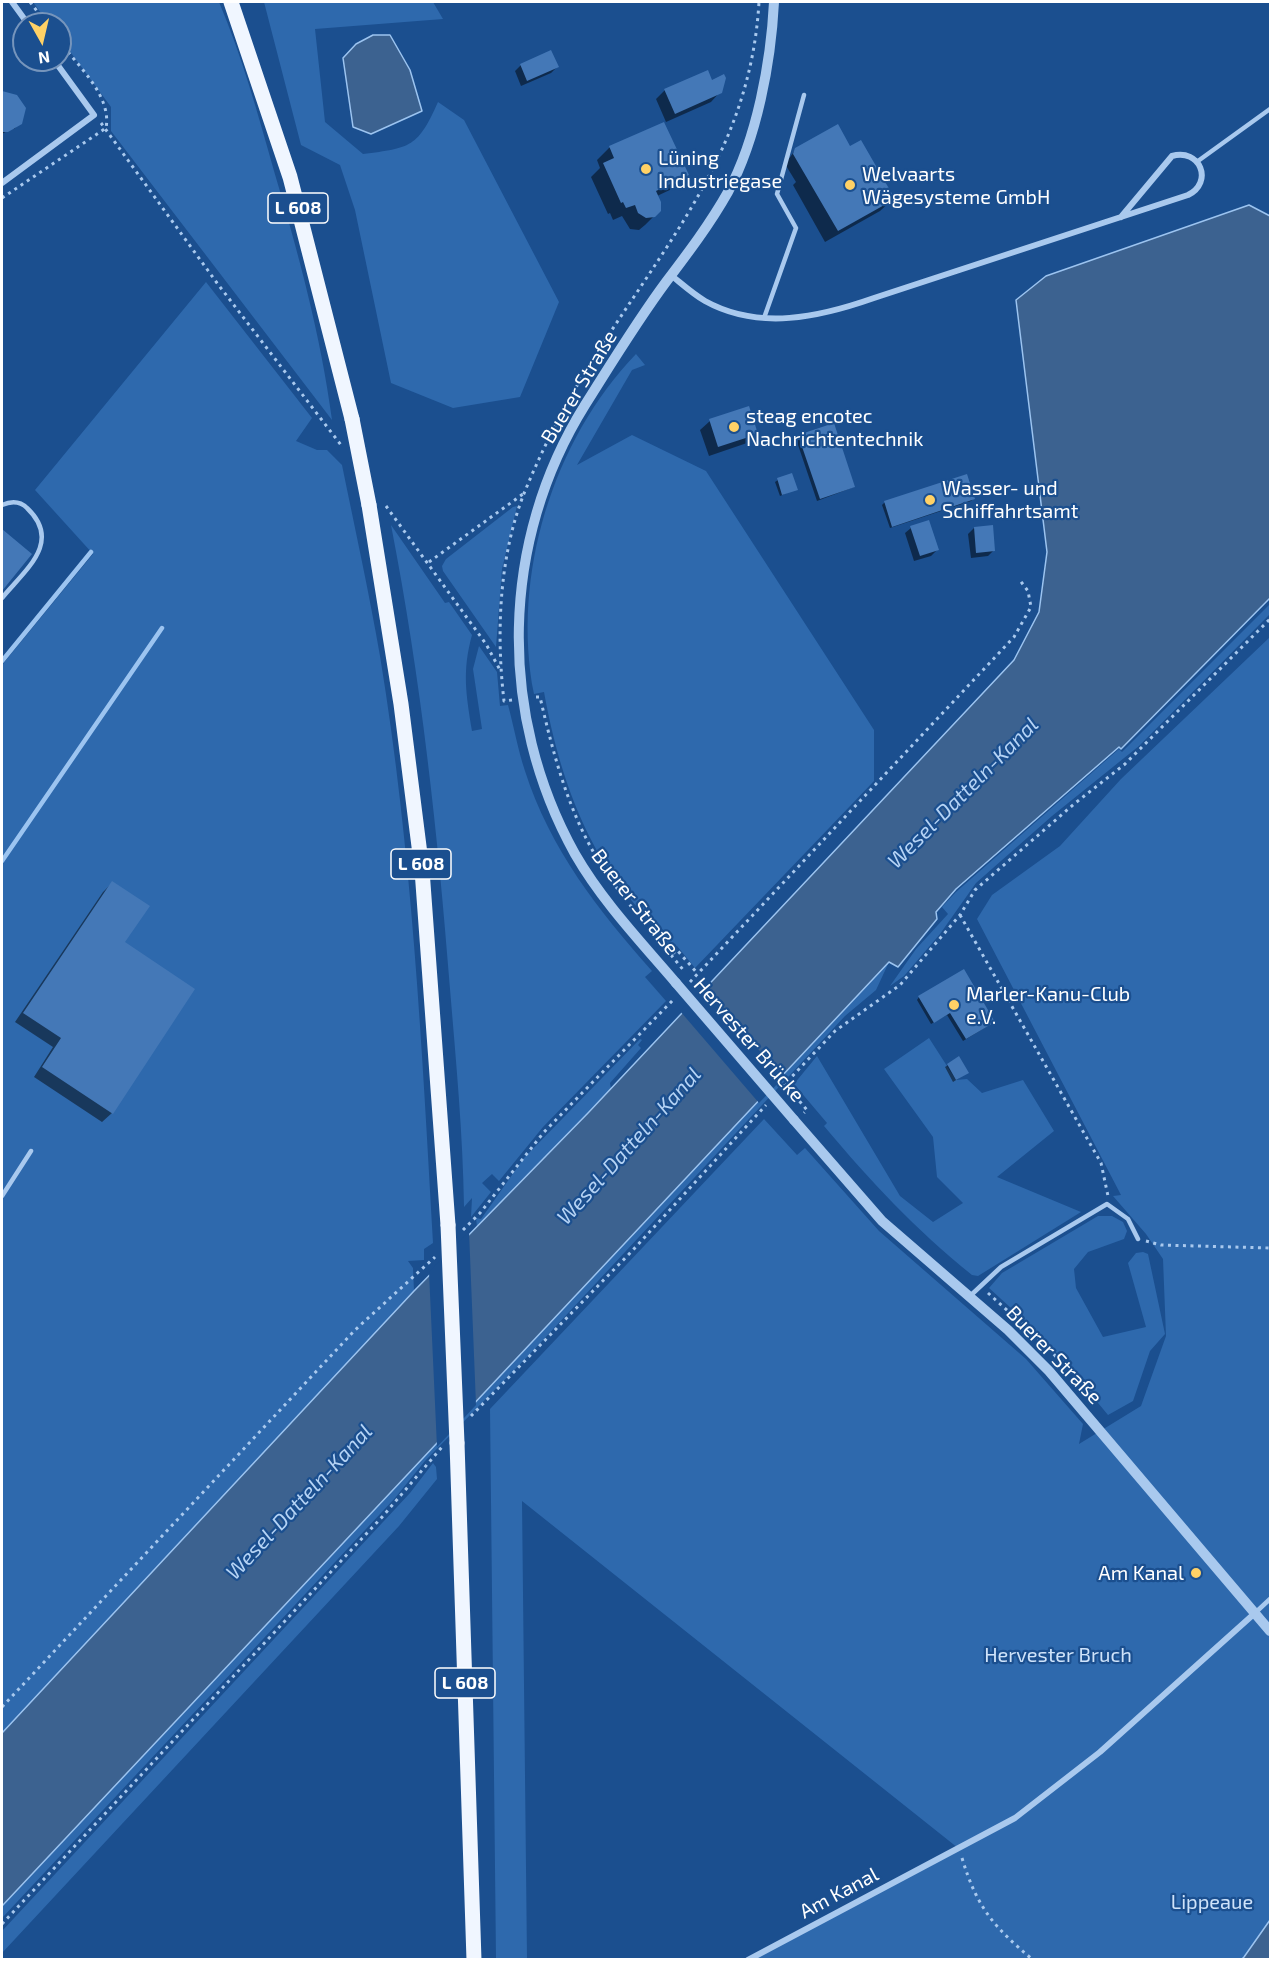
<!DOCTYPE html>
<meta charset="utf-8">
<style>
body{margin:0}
#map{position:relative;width:1272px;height:1961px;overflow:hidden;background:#1b4f8f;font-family:"Exo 2",sans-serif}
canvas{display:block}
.frame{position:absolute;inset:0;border:3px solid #fff;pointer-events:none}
.north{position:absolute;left:12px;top:12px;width:60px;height:60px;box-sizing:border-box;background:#1b4f8f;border:2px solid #7695bc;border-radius:50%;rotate:172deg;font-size:16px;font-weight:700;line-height:24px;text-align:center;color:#fff}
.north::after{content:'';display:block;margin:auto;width:21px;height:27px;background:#ffd166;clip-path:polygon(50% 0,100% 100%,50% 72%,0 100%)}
</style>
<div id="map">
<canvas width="1272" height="1961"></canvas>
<div class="frame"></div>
<div class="north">N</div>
</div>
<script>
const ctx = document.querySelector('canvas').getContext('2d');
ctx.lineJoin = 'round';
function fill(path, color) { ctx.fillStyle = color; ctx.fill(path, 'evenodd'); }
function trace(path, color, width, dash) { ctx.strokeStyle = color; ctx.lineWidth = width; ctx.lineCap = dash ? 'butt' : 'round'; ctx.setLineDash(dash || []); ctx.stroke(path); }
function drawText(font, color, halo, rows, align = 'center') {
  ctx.font = font + ' "Exo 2",sans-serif'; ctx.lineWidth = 4.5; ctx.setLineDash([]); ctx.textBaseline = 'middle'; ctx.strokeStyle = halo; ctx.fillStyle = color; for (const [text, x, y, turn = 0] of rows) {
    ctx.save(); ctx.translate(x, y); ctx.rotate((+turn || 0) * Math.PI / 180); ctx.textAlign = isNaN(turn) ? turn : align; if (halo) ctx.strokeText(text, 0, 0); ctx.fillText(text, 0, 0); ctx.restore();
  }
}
const green = new Path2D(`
 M 33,2 L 219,2 C 242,56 258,114 274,171 C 298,252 321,336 332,420 L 111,131 L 111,107 L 60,38 L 60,24 L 49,24 Z
 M 264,2 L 433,2 L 443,19 L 315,29 L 325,122 L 363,154 C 411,148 418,147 438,102 L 464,120 L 559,302 L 520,397 L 453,408 L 391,383 L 355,210 L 340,165 L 301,145 Z
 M 206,282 L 312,418 L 296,441 L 317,450 L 327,450 L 342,465 C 355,529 369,592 380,656 C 412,850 422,1047 433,1243 L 424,1249 L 424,1260 L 408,1261 L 413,1268 L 414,1291 L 2,1733 L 2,665 L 93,554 L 35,490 Z
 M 636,354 L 645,365 L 632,370 L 577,465 L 632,435 L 706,471 L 874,730 L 874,781 L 695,968 L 677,946 L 673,949 C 650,922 625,895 606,866 C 573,813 555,753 544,692 L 534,694 C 511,576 553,440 636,354 Z
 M 517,506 L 502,569 L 496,647 L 443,571 L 442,566 L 446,559 L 513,507 Z
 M 391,525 L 445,603 L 449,602 L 472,635 C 462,671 466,694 472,731 L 482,729 L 473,669 L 479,646 L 497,672 L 500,706 L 508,705 C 514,727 518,750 525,771 C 550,849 598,910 652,971 L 645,977 L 666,1001 L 543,1127 L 499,1181 L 492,1174 L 482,1183 L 491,1192 L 471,1217 L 472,1198 L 464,1207 C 463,1134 456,1062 450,989 C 438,834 421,679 391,525 Z
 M 1270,604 L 1270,614 L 1139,746 L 1052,816 L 976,883 L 940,934 L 904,976 L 890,986 L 916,949 L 948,914 L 942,907 L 956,892 L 1119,749 L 1122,752 Z
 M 1270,637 L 1270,1959 L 747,1959 L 958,1848 L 522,1501 L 527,1959 L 496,1959 L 490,1409 L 764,1119 L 797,1155 L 805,1148 L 879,1231 L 1026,1359 L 1083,1424 L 1079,1444 L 1141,1406 L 1166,1336 L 1163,1259 L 1146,1234 L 1113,1196 L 1121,1195 L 977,919 L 992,895 L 1060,846 L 1121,779 Z
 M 889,962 L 876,990 L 845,1016 L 529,1355 L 425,1461 L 395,1498 L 2,1918 L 2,1906 Z
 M 929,1038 L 956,1080 L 967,1079 L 982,1093 L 1023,1080 L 1054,1131 L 997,1177 L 1081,1212 L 978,1276 L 972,1275 C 914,1228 872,1183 824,1126 L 827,1123 L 794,1084 L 817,1056 L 900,1196 L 933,1222 L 963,1203 L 937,1177 L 933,1137 L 884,1069 Z
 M 640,1039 L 642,1040 L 638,1045 L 641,1048 L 610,1083 L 611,1089 L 477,1227 L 476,1218 L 481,1219 L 524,1158 Z
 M 1098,1216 L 1112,1216 L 1123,1222 L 1127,1231 L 1124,1239 L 1088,1252 L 1074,1269 L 1076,1288 L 1103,1337 L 1146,1327 L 1128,1263 L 1136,1253 L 1143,1252 L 1148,1254 L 1165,1334 L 1150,1351 L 1133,1401 L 1108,1415 L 1046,1340 L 989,1288 L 1002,1273 Z
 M 433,1463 L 436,1467 L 437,1479 L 399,1526 L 2,1953 L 2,1931 L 410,1493 Z`);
const water = new Path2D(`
 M 373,35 L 390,35 L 410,70 L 422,111 L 371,134 L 353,127 L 343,58 L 356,44 Z
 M 1249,205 L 1270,216 L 1270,598 L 1121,749 L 1119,747 L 956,889 L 936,912 L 937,919 L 898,967 L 889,962 L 2,1906 L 2,1733 L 414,1291 L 588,1113 L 1014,660 L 1039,612 L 1047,552 L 1016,300 L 1046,276 Z
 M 1270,1920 L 1270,1959 L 1242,1959 L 1244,1957 Z`);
const pier = new Path2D(`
 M 704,986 L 783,1078 L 759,1103 L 680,1011 Z
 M 469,1231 L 476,1405 L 437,1447 L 429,1272 Z`);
const shadow = new Path2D(`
 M 521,65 L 557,67 L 551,73 L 521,86 L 515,71 Z
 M 712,82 L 720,92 L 711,102 L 666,122 L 656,99 L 665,90 Z
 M 2,92 L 20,123 L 14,129 L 14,127 L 2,134 Z
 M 663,124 L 687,175 L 674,188 L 657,196 L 658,212 L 645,225 L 639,230 L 630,229 L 622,216 L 613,220 L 610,213 L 608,214 L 591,177 L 600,168 L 597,160 L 609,148 Z
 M 848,145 L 893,199 L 880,211 L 825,242 L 793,185 L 796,182 L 785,164 L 796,149 Z
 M 710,421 L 757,434 L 747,443 L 709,456 L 700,430 Z
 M 799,437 L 854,487 L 817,501 L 796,439 Z
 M 966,475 L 974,498 L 971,501 L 890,528 L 882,505 L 884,503 Z
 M 778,480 L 796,489 L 780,496 L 775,482 Z
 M 911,528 L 937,550 L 931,556 L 914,561 L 905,533 Z
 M 974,528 L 994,550 L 988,556 L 971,558 L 968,534 Z
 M 2,531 L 30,555 L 2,589 Z
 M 112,883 L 123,943 L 112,1113 L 102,1122 L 34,1077 L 53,1047 L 15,1022 L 103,892 Z
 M 919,997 L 991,1024 L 963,1041 L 947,1015 L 931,1024 L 917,1000 Z
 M 958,1059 L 967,1073 L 953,1082 L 945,1067 Z`);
const stream = new Path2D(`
 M 2,661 L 91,552
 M 2,861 L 162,628`);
const building = new Path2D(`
 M 551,50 L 559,67 L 527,81 L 520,64 Z
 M 708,70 L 712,80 L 724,74 L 726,78 L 722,93 L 675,114 L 664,89 Z
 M 2,91 L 17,95 L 26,108 L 22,124 L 8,132 L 2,132 Z
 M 664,122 L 689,175 L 656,191 L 661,202 L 661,211 L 655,217 L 646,218 L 638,213 L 635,205 L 626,208 L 623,202 L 621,203 L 603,163 L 614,158 L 609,146 Z
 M 838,124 L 850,146 L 861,140 L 895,199 L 838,231 L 793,154 L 795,148 Z
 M 749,406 L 758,434 L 718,447 L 709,419 Z
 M 834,423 L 855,487 L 820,499 L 798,435 Z
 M 792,473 L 798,490 L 782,495 L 777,478 Z
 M 967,474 L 975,499 L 892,527 L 884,501 Z
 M 929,520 L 939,550 L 920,556 L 910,526 Z
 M 993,525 L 995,551 L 976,553 L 974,527 Z
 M 2,529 L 32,554 L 2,591 Z
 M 112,881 L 150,906 L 125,942 L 195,989 L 113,1114 L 42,1067 L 61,1038 L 23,1013 Z
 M 964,969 L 995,1022 L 966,1039 L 950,1013 L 934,1023 L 918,996 Z
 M 959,1056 L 969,1073 L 956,1080 L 947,1064 Z`);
const path = new Path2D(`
 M 30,2 L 47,24
 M 101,123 L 217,283 L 341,445
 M 2,198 L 106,128 C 112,96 78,66 60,42
 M 386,506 L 486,644 L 500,670
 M 429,562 L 523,494
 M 536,697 L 540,697 C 554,757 569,815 603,868 C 623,899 648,926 671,955 L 677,950 L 698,974
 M 512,700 L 504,701 C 496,633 499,555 525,491 C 547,438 574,387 606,339 C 678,228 751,140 759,2
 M 960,915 L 1101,1163 L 1108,1196
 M 690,982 L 1014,637 L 1031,607 L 1028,591 L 1019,579
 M 785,1084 L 807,1110 L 804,1113
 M 782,1087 L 835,1031 L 900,985 L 960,915 L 975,890 L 1074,804 L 1125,764 L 1270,619
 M 463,1230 L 480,1213 L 544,1132 L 673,1000
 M 1146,1241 L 1161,1245 L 1270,1248
 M 988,1293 L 1046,1345 L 1086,1392
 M 471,1416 L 633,1250 L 766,1105
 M 2,1707 L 355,1330 L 435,1257
 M 962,1858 C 977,1908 994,1927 1033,1960
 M 2,1924 L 383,1516 L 442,1447`);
const service = new Path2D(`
 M 1198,161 L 1270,109
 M 764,318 L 796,228 L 777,194 L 804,95
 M 2,505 C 11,501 20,501 27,508 C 63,542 25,570 2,598
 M 2,1196 L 31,1151
 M 969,1297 L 1001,1267 L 1107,1204 L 1128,1219 L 1138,1239
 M 1255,1613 L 1270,1599`);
const minor = new Path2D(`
 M 12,2 L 28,24
 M 2,183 L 94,115 L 54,60
 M 672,276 C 682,284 693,294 705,301 C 759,331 820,317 874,298 L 1188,195 C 1214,182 1200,148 1172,156 L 1121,217
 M 748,1960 L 1015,1818 L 1100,1752 L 1255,1613`);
const tertiary = new Path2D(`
 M 676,983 C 641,942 602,901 575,854 C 497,714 500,541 585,405 C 611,364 637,321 666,282 C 688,253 710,224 728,192 C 757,138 771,62 774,2
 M 794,1120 L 882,1221 L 1008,1330 L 1049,1371 L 1270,1631`);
const primary = new Path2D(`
 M 231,2 L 290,177 L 352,419
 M 369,505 L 401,704 L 422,870 L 448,1225
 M 457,1443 L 474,1960`);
const pathBridge = new Path2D(`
 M 671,955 L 685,972`);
const tertiaryBridge = new Path2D(`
 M 676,983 L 794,1120`);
const primaryBridge = new Path2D(`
 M 352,419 L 369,505
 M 448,1225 L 457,1443`);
const markers = [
 [646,169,6,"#ffd166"],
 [850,185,6,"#ffd166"],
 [734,427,6,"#ffd166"],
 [930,500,6,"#ffd166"],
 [954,1005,6,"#ffd166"],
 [1196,1573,6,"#ffd166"]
];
const shields = [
 [298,208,60],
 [421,864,60],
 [465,1683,60]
];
const shieldNames = [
 ["L 608",298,208],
 ["L 608",421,864],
 ["L 608",465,1683]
];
const poiNames = [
 ["Lüning",658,158],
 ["Industriegase",658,181],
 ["Welvaarts",862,174],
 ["Wägesysteme GmbH",862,197],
 ["steag encotec",746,416],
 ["Nachrichtentechnik",746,439],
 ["Wasser- und",942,488],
 ["Schiffahrtsamt",942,511],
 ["Marler-Kanu-Club",966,994],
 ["e.V.",966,1017],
 ["Am Kanal",1184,1573,"right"]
];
const streetNames = [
 ["Buerer Straße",579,387,-59],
 ["Buerer Straße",635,902,52],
 ["Hervester Brücke",749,1040,49],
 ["Buerer Straße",1054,1355,46],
 ["Am Kanal",839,1893,-28]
];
const parkNames = [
 ["Hervester Bruch",1058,1655],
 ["Lippeaue",1212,1902]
];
const waterNames = [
 ["Wesel-Datteln-Kanal",963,793,-45],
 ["Wesel-Datteln-Kanal",629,1146,-48],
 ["Wesel-Datteln-Kanal",299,1502,-47]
];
fill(green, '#2e69ad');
fill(water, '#3c6290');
trace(water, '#9cc4f0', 1.5);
fill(pier, '#1b4f8f');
fill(shadow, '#0007');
trace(stream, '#9cc4f0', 4.5);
fill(building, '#4478b7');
trace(path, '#a9c9ee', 3, [3, 4.5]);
trace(service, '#a9c9ee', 4.5);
trace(minor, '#a9c9ee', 6);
trace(tertiary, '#a9c9ee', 10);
trace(primary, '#f0f6ff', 15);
trace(pathBridge, '#a9c9ee', 3, [3, 4.5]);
trace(tertiaryBridge, '#a9c9ee', 10);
trace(primaryBridge, '#f0f6ff', 15);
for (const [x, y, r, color] of markers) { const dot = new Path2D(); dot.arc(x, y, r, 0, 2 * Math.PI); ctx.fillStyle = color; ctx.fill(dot); trace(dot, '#1b4f8f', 2); }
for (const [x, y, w] of shields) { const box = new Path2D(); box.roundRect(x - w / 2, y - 15, w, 30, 4.5); ctx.fillStyle = '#1b4f8f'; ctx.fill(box); trace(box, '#fff', 1.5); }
drawText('bold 18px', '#fff', null, shieldNames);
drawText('20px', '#fff', '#1b4f8f', poiNames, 'left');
drawText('20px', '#fff', '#1b4f8f', streetNames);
drawText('20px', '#cfe3fa', '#1b4f8f', parkNames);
drawText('italic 21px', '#b5d3f5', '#1b4f8f', waterNames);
</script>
